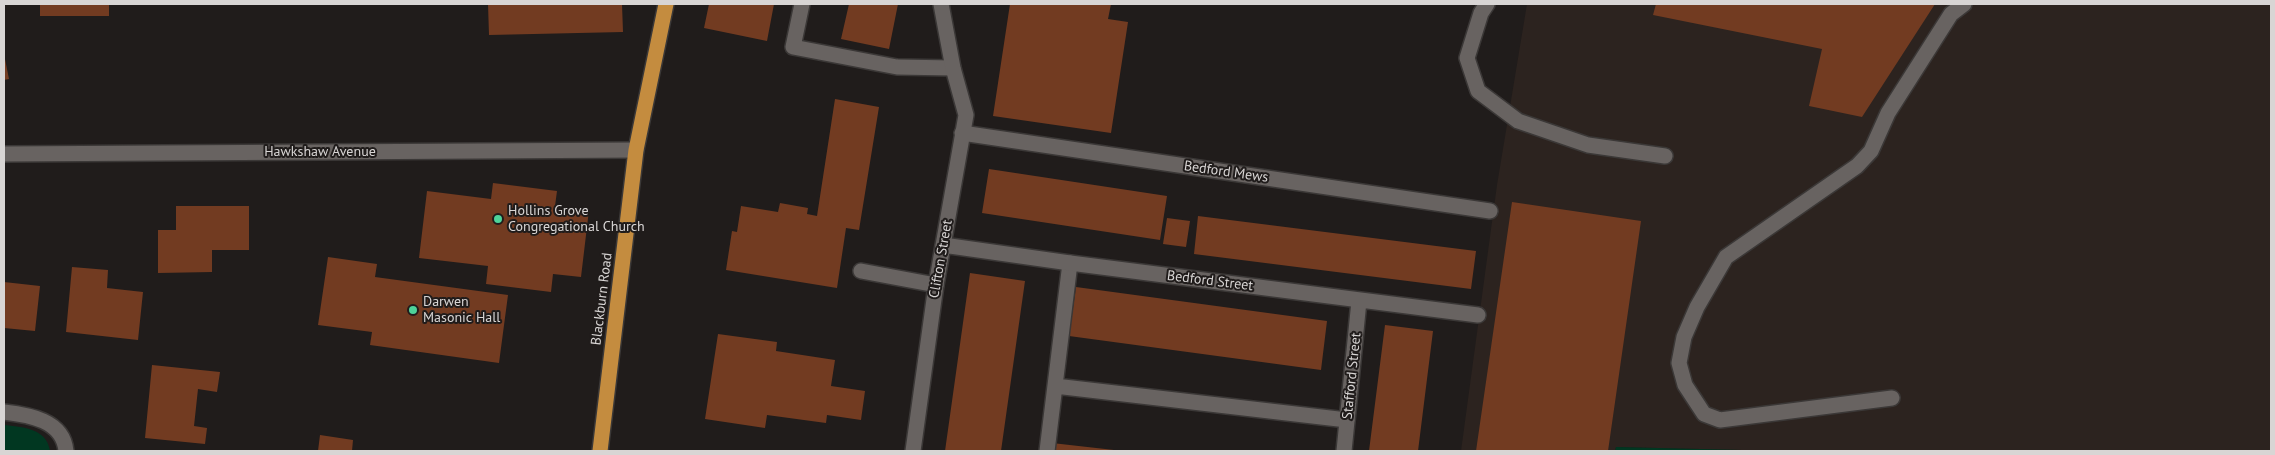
<!DOCTYPE html>
<style>
body{margin:0}
#map{position:relative;width:2275px;height:455px;overflow:hidden;background:#201c1b;font-family:"PT Sans",sans-serif}
canvas{display:block}
.frame{position:absolute;inset:0;border:5px solid #d8d5d4;pointer-events:none}
</style>
<div id="map">
<canvas width="2275" height="455"></canvas>
<div class="frame"></div>
</div>
<script>
const ctx = document.querySelector('canvas').getContext('2d');
ctx.lineJoin = 'round';
function fill(path, color) { ctx.fillStyle = color; ctx.fill(path, 'evenodd'); }
function trace(path, color, width, dash) { ctx.strokeStyle = color; ctx.lineWidth = width; ctx.lineCap = dash ? 'butt' : 'round'; ctx.setLineDash(dash || []); ctx.stroke(path); }
function drawText(font, color, halo, rows, align = 'center') {
  ctx.font = font + ' "PT Sans",sans-serif'; ctx.lineWidth = 4; ctx.setLineDash([]); ctx.textBaseline = 'middle'; ctx.strokeStyle = halo; ctx.fillStyle = color; for (const [text, x, y, turn = 0] of rows) {
    ctx.save(); ctx.translate(x, y); ctx.rotate((+turn || 0) * Math.PI / 180); ctx.textAlign = isNaN(turn) ? turn : align; if (halo) ctx.strokeText(text, 0, 0); ctx.fillText(text, 0, 0); ctx.restore();
  }
}
const built = new Path2D(`
 M 1527,4 L 2271,4 L 2271,451 L 1783,451 L 1616,447 L 1615,451 L 1461,451 L 1497,185 Z`);
const green = new Path2D(`
 M 4,425 C 22,427 47,428 50,451 L 4,451 Z
 M 1616,447 L 1783,451 L 1615,451 Z`);
const building = new Path2D(`
 M 40,4 L 109,4 L 109,16 L 40,16 Z
 M 488,4 L 622,4 L 623,32 L 489,35 Z
 M 709,4 L 774,4 L 767,41 L 704,28 Z
 M 849,4 L 898,4 L 889,49 L 841,39 Z
 M 1010,4 L 1111,4 L 1108,19 L 1128,22 L 1111,133 L 993,116 Z
 M 1656,4 L 1935,4 L 1862,117 L 1809,106 L 1822,49 L 1653,15 Z
 M 4,54 L 9,79 L 4,80 Z
 M 835,99 L 879,107 L 859,230 L 846,228 L 837,288 L 726,270 L 732,231 L 737,232 L 741,206 L 778,212 L 780,203 L 808,208 L 807,214 L 817,216 Z
 M 989,169 L 1167,196 L 1160,240 L 982,213 Z
 M 493,183 L 557,191 L 555,206 L 589,210 L 581,277 L 553,274 L 551,292 L 486,284 L 488,266 L 419,258 L 427,191 L 491,199 Z
 M 1512,202 L 1641,221 L 1608,451 L 1476,451 Z
 M 176,206 L 249,206 L 249,250 L 212,250 L 212,272 L 158,273 L 158,230 L 176,230 Z
 M 1198,216 L 1476,251 L 1471,289 L 1194,254 Z
 M 1167,218 L 1190,221 L 1186,247 L 1163,244 Z
 M 328,257 L 377,264 L 375,277 L 508,295 L 499,363 L 370,345 L 372,332 L 318,325 Z
 M 72,267 L 108,270 L 107,288 L 143,292 L 138,340 L 66,332 Z
 M 970,273 L 1025,281 L 1001,451 L 945,451 Z
 M 4,282 L 40,286 L 35,331 L 4,328 Z
 M 1076,287 L 1327,321 L 1321,370 L 1069,336 Z
 M 1385,325 L 1433,331 L 1418,451 L 1369,451 Z
 M 718,334 L 777,342 L 776,351 L 835,360 L 831,386 L 865,391 L 861,420 L 827,415 L 826,423 L 767,415 L 765,428 L 705,419 Z
 M 152,365 L 220,372 L 217,392 L 198,389 L 194,426 L 207,428 L 205,444 L 145,438 Z
 M 320,435 L 353,440 L 352,451 L 318,451 Z
 M 1052,443 L 1114,450 L 1114,451 L 1051,451 Z`);
const lane = new Path2D(`
 M 802,4 L 793,47 L 897,67 L 953,68
 M 1487,4 L 1481,13 L 1467,58 L 1478,91 L 1518,121 L 1588,145 L 1665,156
 M 861,271 L 936,285
 M 1055,386 L 1347,420
 M 1892,398 L 1720,420 L 1704,414 L 1685,385 L 1679,363 L 1684,337 L 1697,307 L 1726,257 L 1857,166 L 1871,151 L 1888,113 L 1951,14 L 1964,4
 M 1047,451 L 1070,263`);
const street = new Path2D(`
 M 962,133 L 1490,211
 M 4,154 L 636,150
 M 943,245 L 1070,263 L 1478,315
 M 4,412 C 29,415 63,420 66,451
 M 913,451 L 936,285 L 966,115 L 953,68 L 941,4
 M 1344,451 L 1359,301`);
const highway = new Path2D(`
 M 600,451 L 636,150 L 666,4`);
const markers = [
 [498,219,5,"#4ed399"],
 [413,310,5,"#4ed399"]
];
const streetNames = [
 ["Hawkshaw Avenue",320,152],
 ["Bedford Mews",1226,172,8],
 ["Clifton Street",941,259,-80],
 ["Bedford Street",1210,281,7],
 ["Blackburn Road",602,299,-83],
 ["Stafford Street",1352,376,-84]
];
const poiNames = [
 ["Hollins Grove",508,211],
 ["Congregational Church",508,227],
 ["Darwen",423,302],
 ["Masonic Hall",423,318]
];
fill(built, '#2c231f');
fill(green, '#013721');
fill(building, '#723b21');
trace(lane, '#3b3837', 18);
trace(street, '#3b3837', 18);
trace(highway, '#3b3837', 18);
trace(lane, '#686361', 15);
trace(street, '#686361', 15);
trace(highway, '#c48c3f', 15);
for (const [x, y, r, color] of markers) { const dot = new Path2D(); dot.arc(x, y, r, 0, 2 * Math.PI); ctx.fillStyle = color; ctx.fill(dot); trace(dot, '#201c1b', 2); }
drawText('14px', '#d8d5d4', '#201c1b', streetNames);
drawText('14px', '#d8d5d4', '#201c1b', poiNames, 'left');
</script>
